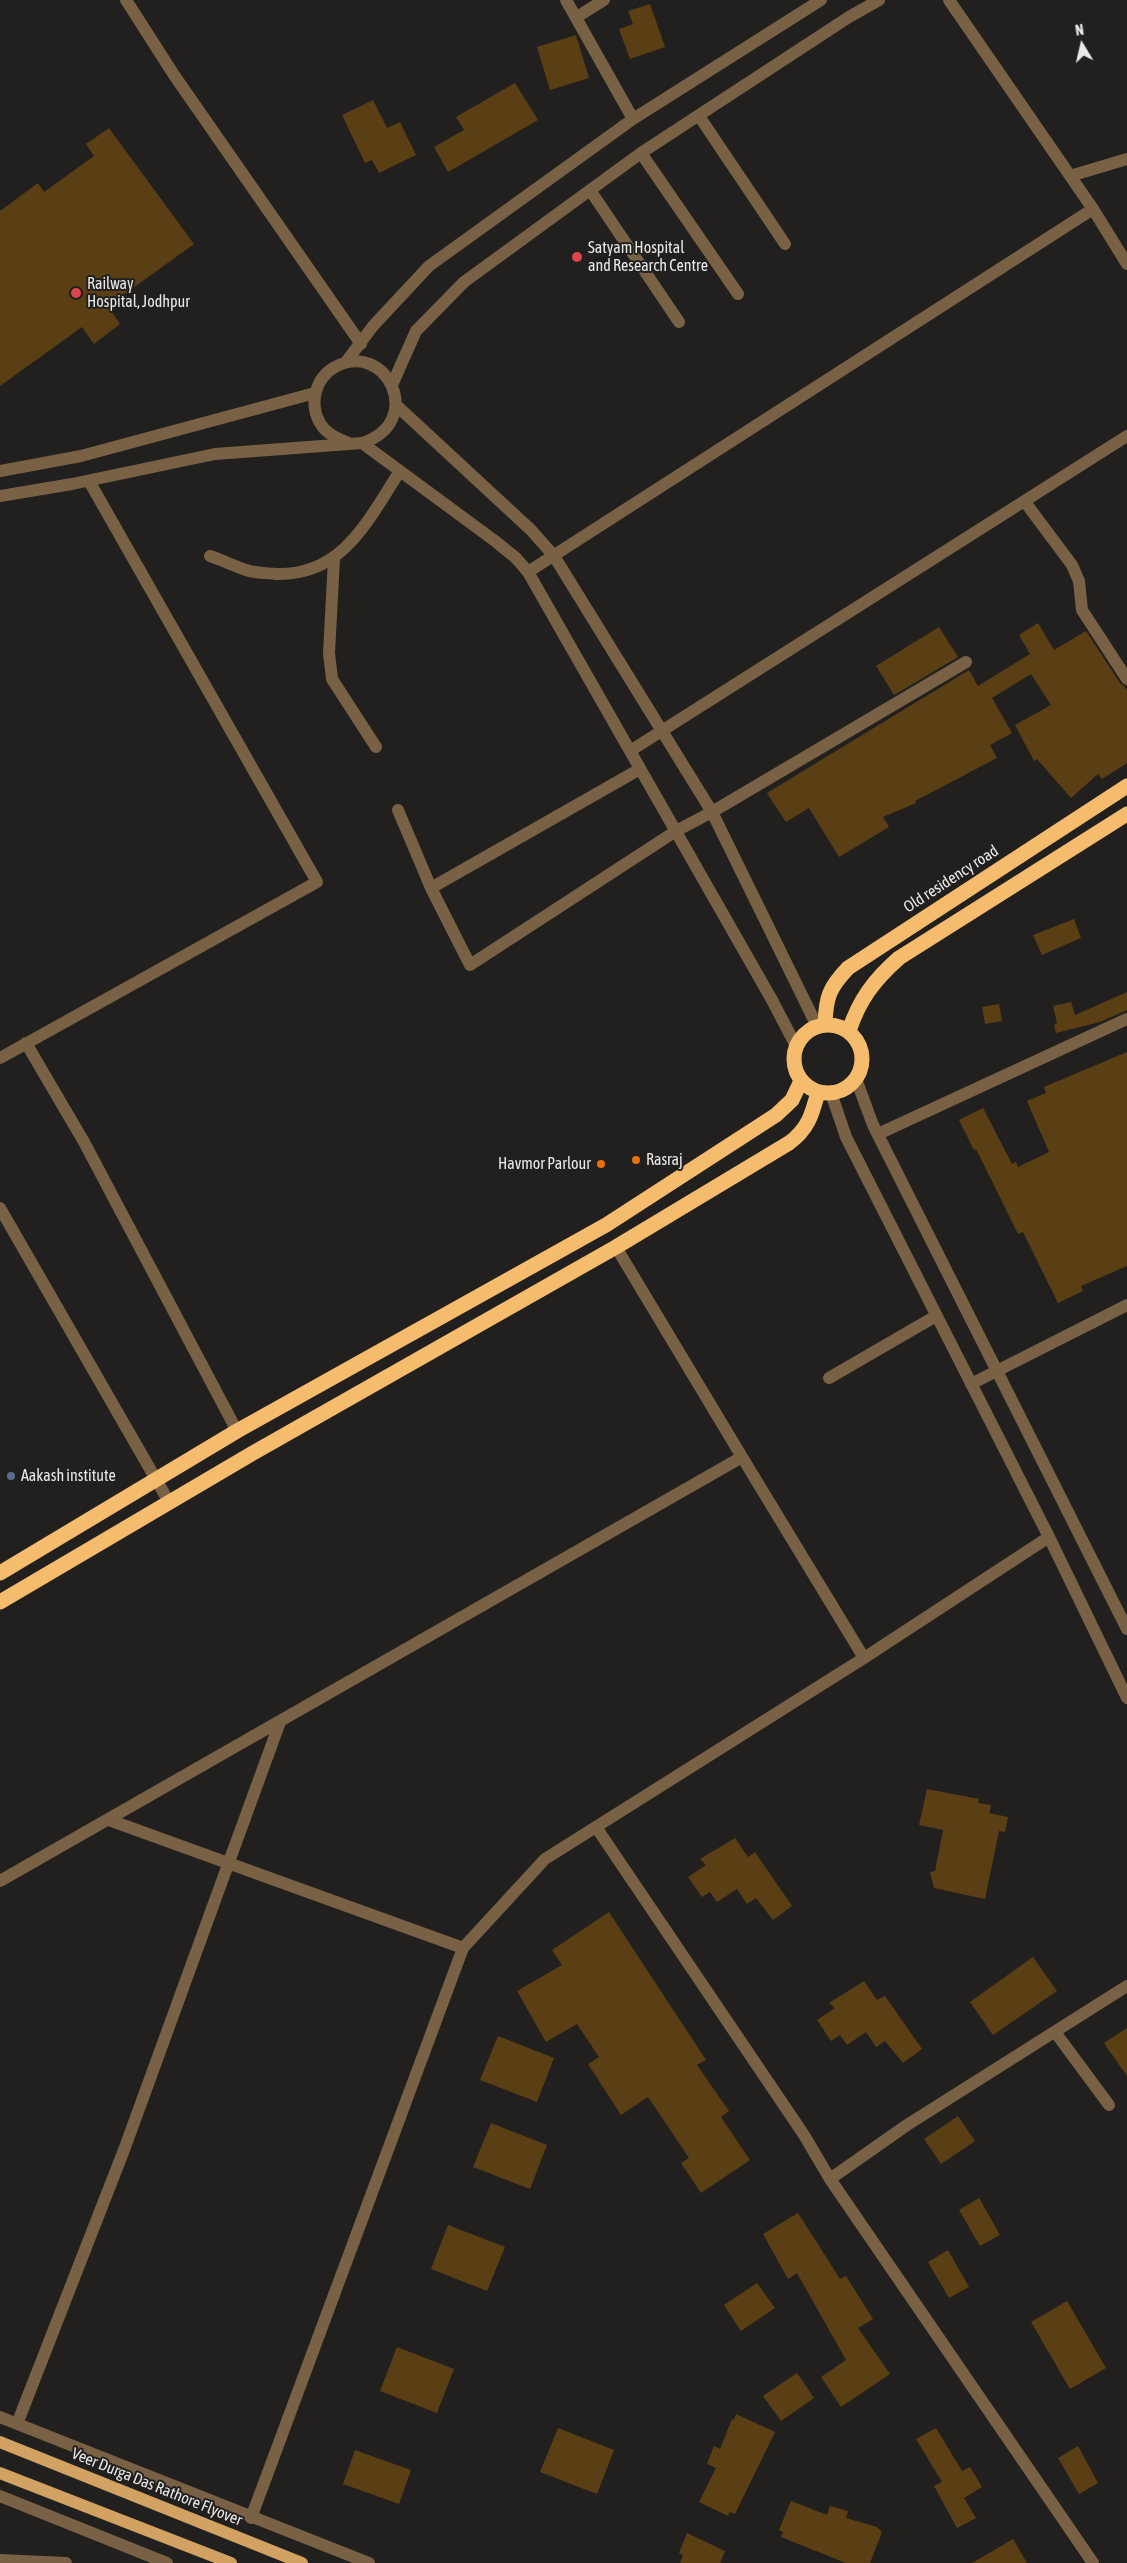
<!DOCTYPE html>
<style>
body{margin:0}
#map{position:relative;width:1127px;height:2563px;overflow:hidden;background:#22201e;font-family:"Asap Condensed",sans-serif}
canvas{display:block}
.north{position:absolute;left:1057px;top:20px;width:50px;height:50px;-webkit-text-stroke:4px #22201e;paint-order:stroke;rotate:351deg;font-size:14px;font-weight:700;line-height:20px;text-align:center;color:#e9e8e7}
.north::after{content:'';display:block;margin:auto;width:18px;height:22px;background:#e9e8e7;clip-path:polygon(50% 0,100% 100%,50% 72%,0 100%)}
</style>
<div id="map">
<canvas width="1127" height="2563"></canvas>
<div class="north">N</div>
</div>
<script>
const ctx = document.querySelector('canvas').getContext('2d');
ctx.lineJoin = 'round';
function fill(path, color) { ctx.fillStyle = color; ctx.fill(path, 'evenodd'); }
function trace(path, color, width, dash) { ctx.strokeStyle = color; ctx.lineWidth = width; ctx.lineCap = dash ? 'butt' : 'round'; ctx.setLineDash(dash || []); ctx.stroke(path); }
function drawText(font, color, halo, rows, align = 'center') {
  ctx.font = font + ' "Asap Condensed",sans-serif'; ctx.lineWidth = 4; ctx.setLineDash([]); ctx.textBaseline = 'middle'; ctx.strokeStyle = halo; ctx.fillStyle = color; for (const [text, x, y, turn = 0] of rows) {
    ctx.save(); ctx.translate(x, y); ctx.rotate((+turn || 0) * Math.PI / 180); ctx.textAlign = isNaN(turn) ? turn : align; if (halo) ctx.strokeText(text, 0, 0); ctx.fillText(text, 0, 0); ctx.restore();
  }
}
const building = new Path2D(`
 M 650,4 L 665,47 L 630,59 L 619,29 L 633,24 L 628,11 Z
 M 576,35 L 589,78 L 550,90 L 537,47 Z
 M 515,83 L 538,120 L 448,172 L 434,147 L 464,130 L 456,117 Z
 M 373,100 L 387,128 L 400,122 L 416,155 L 379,173 L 372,160 L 365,163 L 342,115 Z
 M 109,128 L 194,244 L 108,306 L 120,324 L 94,344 L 82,327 L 0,386 L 0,211 L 38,183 L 44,192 L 94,156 L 86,144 Z
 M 1038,623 L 1054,650 L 1086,631 L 1120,683 L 1125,687 L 1127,690 L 1127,763 L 1102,779 L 1098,774 L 1071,798 L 1037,759 L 1034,761 L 1015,725 L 1051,705 L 1031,674 L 992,698 L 1012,733 L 990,745 L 997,758 L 915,801 L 916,803 L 883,817 L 889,827 L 839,857 L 809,808 L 786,822 L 767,793 L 969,670 L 978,686 L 1030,654 L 1019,635 Z
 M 939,627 L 958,657 L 894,695 L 876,666 Z
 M 1074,919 L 1081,938 L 1042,955 L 1033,935 Z
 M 1127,992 L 1127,1010 L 1100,1022 L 1056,1033 L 1054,1025 L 1057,1023 L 1053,1006 L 1071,1002 L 1075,1015 Z
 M 999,1004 L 1002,1021 L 985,1024 L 982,1007 Z
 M 1127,1052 L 1127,1266 L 1081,1286 L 1083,1291 L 1058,1303 L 1023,1232 L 1018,1234 L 976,1149 L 974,1150 L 959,1120 L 983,1108 L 1012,1164 L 1016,1162 L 1018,1167 L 1049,1152 L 1027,1101 L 1046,1093 L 1044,1087 Z
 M 927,1789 L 979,1799 L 978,1803 L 991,1805 L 989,1813 L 1008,1817 L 1005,1832 L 999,1831 L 985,1899 L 934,1888 L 930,1872 L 935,1871 L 943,1830 L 919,1825 Z
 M 735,1838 L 748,1857 L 755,1852 L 792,1906 L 773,1920 L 756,1898 L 747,1904 L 737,1889 L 717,1902 L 710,1892 L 702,1897 L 688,1877 L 706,1865 L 700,1859 Z
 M 609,1912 L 706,2060 L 697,2065 L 729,2111 L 721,2117 L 750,2160 L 701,2193 L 681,2163 L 689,2158 L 648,2097 L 621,2115 L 588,2064 L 599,2057 L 577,2024 L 546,2042 L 517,1991 L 562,1965 L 552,1950 Z
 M 1033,1957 L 1057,1991 L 993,2035 L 970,2002 Z
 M 864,1981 L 877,2000 L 885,1996 L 922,2049 L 903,2063 L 885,2041 L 876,2047 L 866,2032 L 847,2045 L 840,2035 L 831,2041 L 817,2020 L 835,2008 L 829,2003 Z
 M 1127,2028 L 1127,2076 L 1104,2043 Z
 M 498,2036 L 554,2058 L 537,2102 L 480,2080 Z
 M 958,2116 L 975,2141 L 941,2164 L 924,2139 Z
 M 491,2123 L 547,2145 L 530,2189 L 473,2167 Z
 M 979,2198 L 1000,2235 L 980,2246 L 959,2210 Z
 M 798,2213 L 840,2279 L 846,2276 L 873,2319 L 858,2328 L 890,2374 L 841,2407 L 821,2377 L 846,2360 L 797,2273 L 788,2279 L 763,2234 Z
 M 448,2225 L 505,2247 L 487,2291 L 431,2269 Z
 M 948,2250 L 969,2287 L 949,2298 L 928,2262 Z
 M 757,2283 L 775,2308 L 741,2331 L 724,2305 Z
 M 1067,2301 L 1106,2368 L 1070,2389 L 1031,2322 Z
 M 397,2347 L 454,2369 L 437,2413 L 380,2391 Z
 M 797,2373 L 814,2398 L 781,2421 L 763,2396 Z
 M 736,2414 L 775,2432 L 735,2514 L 730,2512 L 728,2516 L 699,2502 L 716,2468 L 707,2464 L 714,2446 L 720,2449 L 732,2419 L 734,2420 Z
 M 558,2428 L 614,2450 L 597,2494 L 540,2472 Z
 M 936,2428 L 962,2471 L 970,2467 L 982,2487 L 964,2498 L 976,2518 L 957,2528 L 934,2486 L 942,2482 L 916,2439 Z
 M 1078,2446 L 1098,2483 L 1079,2494 L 1058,2458 Z
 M 355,2450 L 411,2470 L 399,2504 L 343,2484 Z
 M 791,2501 L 827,2515 L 830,2506 L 848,2511 L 846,2518 L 877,2527 L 882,2532 L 870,2563 L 846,2563 L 781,2537 L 783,2532 L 779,2530 Z
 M 687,2533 L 725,2551 L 720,2563 L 680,2563 L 683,2555 L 679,2553 Z
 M 1013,2539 L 1027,2563 L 972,2563 Z`);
const minor = new Path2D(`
 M 126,0 L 174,75 L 361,344
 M 566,0 L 633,119
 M 949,0 L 1093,209 L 1127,264
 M 577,17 L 604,0
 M 699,116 L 785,244
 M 641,153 L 738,294
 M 1070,176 L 1127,159
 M 590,190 L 679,322
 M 346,362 L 373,326 L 429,266 L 633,119 L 821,0
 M 392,385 L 416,331 L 464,282 L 641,153 L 849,17 L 879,0
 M 396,405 L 531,530 L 554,556 L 712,812 L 817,1026
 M 362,443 L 495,541 L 516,558 L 528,572 L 772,1000 L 796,1046
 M 0,471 L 81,456 L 315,393
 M 0,496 L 72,484 L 215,454 L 362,443 C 427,422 386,339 335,367 C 315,378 309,404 320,423 C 326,434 337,438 348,443
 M 1025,502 L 1072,565 L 1079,581 L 1082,610 L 1127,679
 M 210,556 C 222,560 234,566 246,570 C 255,573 266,573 276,574 C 343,576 368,520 400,471
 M 334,559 L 329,653 L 332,679 L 376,747
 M 528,572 L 1093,209
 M 630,751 L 1127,436
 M 398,810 L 431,888 L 470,965 L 676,831 L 712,812 L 966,662
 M 431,888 L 640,769
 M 26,1043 L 84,1142 L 237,1431
 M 0,1058 L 317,882 L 89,481
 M 856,1079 L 873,1125 L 1127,1629
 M 831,1093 L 846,1137 L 1049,1537 L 1127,1698
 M 878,1134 L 1127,1019
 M 0,1208 L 169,1502
 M 829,1378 L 936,1316
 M 971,1384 L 1127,1305
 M 742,1457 L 864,1658
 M 109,1820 L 463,1948 L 545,1859 L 864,1658 L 1049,1537
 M 596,1827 L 804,2135 L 830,2179 L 1093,2563
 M 0,1881 L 742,1457 L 616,1247
 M 1055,2032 L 1109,2105
 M 830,2179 L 907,2125 L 1127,1986
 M 0,2417 L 369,2563
 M 17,2424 L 124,2150 L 280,1722
 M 0,2496 L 167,2563
 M 251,2518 L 463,1948
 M 0,2560 L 66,2563`);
const major = new Path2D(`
 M 0,2442 L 302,2563
 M 0,2473 L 231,2563`);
const highway = new Path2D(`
 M 825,1024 C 826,997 829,988 848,968 L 1127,786
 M794 1059a34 34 0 1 1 68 0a34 34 0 1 1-68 0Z
 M 849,1031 C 859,1000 874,980 899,958 L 1127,814
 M 0,1573 L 237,1431 L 606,1225 L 776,1115 L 792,1100 L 801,1081
 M 0,1602 L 253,1453 L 616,1247 L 789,1143 C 808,1129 812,1115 818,1092`);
const markers = [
 [577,257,6,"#e0444e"],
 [76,293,6,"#e0444e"],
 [636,1160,5,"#e8710a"],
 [601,1164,5,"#e8710a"],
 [11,1476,5,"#5c6f8a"]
];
const poiNames = [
 ["Satyam Hospital",588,248],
 ["and Research Centre",588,266],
 ["Railway",87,284],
 ["Hospital, Jodhpur",87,302],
 ["Rasraj",646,1160],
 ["Havmor Parlour",591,1164,"right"],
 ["Aakash institute",21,1476]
];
const streetNames = [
 ["Old residency road",951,879,-33],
 ["Veer Durga Das Rathore Flyover",157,2487,22]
];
fill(building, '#5b3f14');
trace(minor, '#786144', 12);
trace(major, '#d2a263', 12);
trace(highway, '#f5bc6e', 15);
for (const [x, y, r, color] of markers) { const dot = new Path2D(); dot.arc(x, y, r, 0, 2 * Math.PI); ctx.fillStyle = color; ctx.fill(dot); trace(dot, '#22201e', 2); }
drawText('16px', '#e9e8e7', '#22201e', poiNames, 'left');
drawText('16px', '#e9e8e7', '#22201e', streetNames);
</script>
